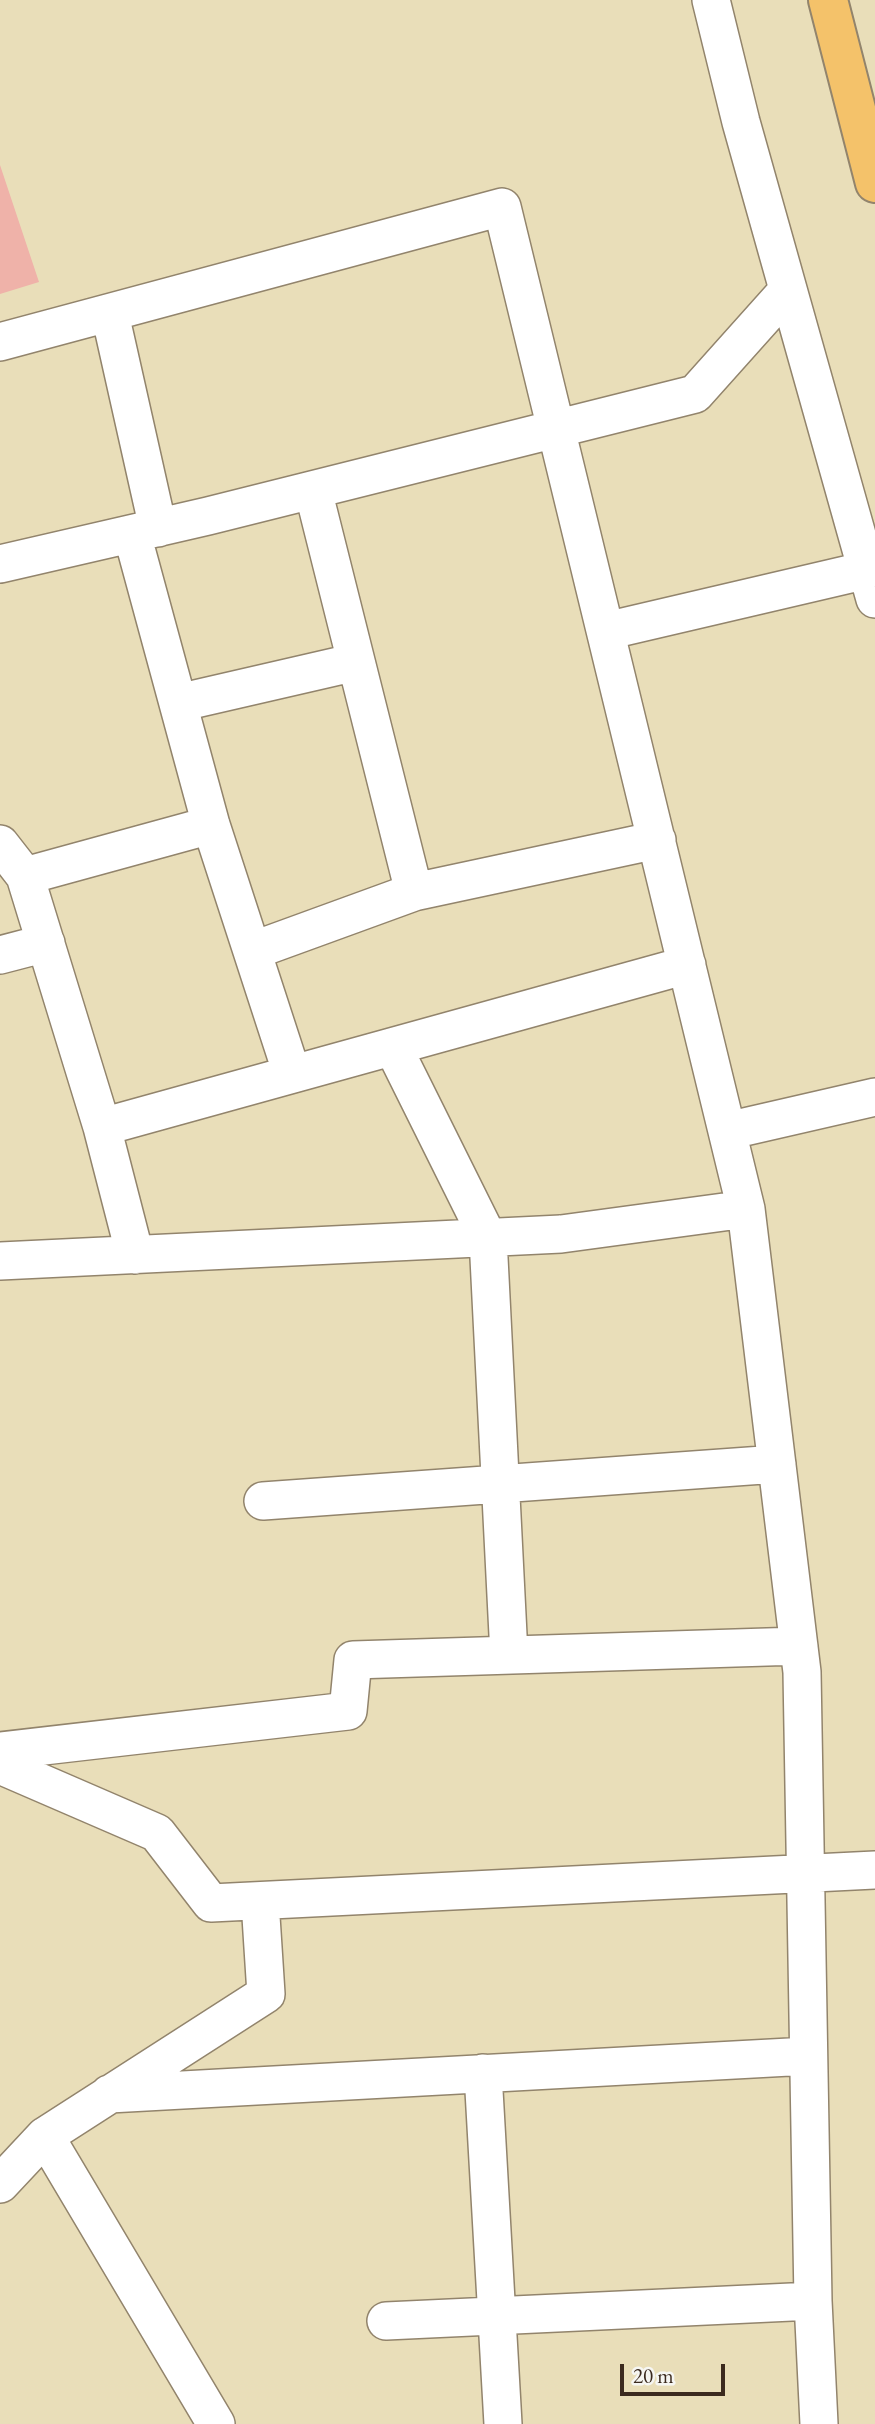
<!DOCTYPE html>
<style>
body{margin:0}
#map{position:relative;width:875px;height:2424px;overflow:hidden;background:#e9deb9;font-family:"EB Garamond",serif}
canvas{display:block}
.scale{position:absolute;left:620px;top:2364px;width:105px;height:32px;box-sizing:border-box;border:4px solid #3b2a1e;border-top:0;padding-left:9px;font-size:21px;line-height:24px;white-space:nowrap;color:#3b2a1e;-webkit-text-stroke:5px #f6f6f2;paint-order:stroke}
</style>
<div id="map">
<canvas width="875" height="2424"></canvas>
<div class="scale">20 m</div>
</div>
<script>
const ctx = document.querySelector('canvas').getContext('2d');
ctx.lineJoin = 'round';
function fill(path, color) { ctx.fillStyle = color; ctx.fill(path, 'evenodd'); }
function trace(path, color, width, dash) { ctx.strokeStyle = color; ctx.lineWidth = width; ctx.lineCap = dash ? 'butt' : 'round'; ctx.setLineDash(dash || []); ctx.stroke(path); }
const building = new Path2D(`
 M 0,165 L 39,282 L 0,294 Z`);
const minor = new Path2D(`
 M 711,0 L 741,122 L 875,599
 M 110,314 L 158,528
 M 0,342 L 502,207 L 746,1209 L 802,1672 L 813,2301 L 819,2424
 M 313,490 L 414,892
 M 132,534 L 211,825 L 292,1074
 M 0,564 L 208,516 L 695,394 L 788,290
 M 606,631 L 867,570
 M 178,703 L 356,662
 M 0,844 L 25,876 L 102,1127 L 135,1255
 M 25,876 L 211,825
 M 252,951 L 414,892 L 657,840
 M 0,955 L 46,943
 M 393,1047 L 488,1238 L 509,1655
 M 102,1127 L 687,965
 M 727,1131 L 875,1097
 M 0,1261 L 561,1234 L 746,1209
 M 263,1501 L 777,1464
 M 0,1751 L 348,1711 L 353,1660 L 799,1646
 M 0,1765 L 157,1833 L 211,1903 L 875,1870
 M 483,2073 L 503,2424
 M 109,2094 L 808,2056
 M 45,2136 L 216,2424
 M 0,2184 L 45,2136 L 266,1994 L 260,1901
 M 386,2321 L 813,2301`);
const major = new Path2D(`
 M 828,0 L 875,183`);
fill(building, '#efb2a9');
trace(minor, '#92846c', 40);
trace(major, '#92846c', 42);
trace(minor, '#fff', 37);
trace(major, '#f4c26a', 38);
</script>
